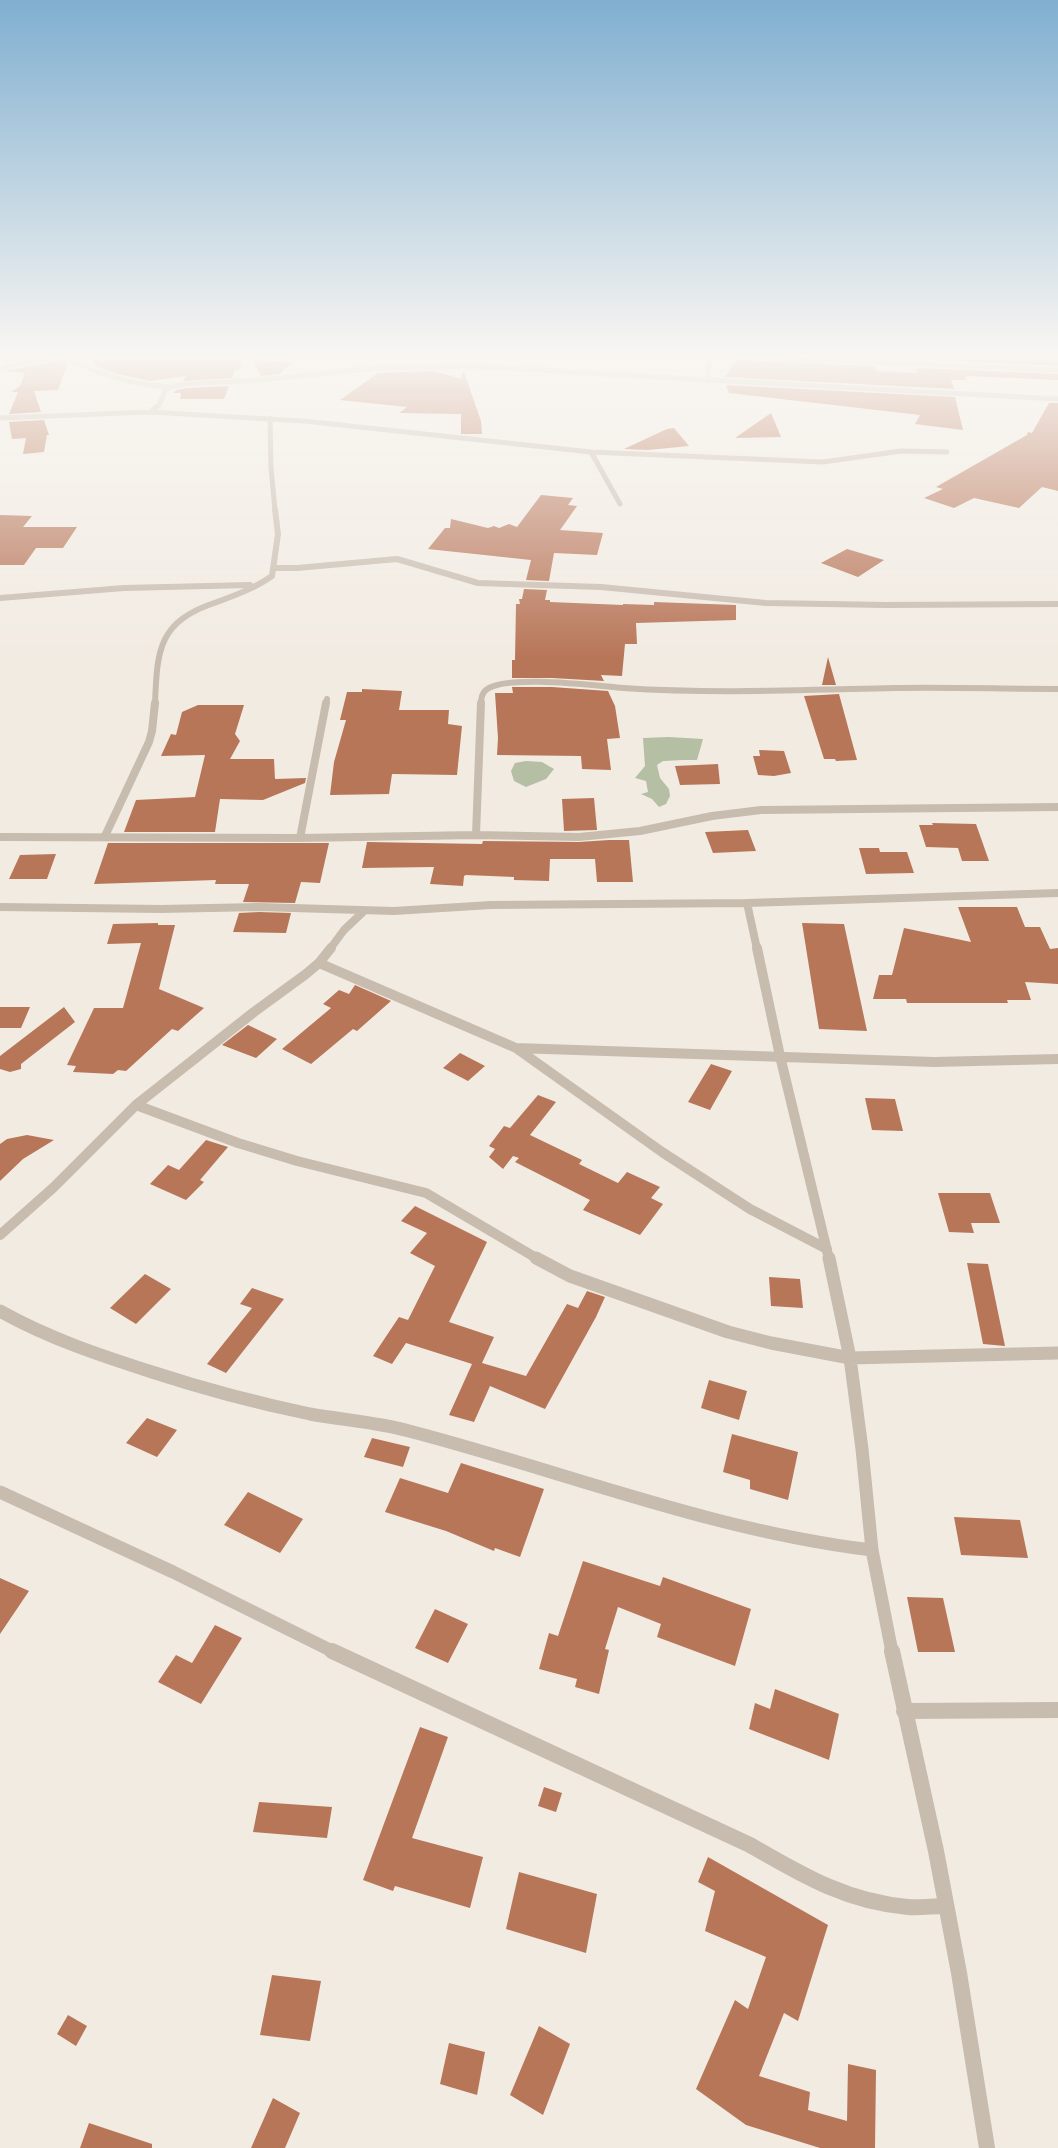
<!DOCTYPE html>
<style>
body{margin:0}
canvas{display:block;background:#f1ebe2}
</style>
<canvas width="1058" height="2148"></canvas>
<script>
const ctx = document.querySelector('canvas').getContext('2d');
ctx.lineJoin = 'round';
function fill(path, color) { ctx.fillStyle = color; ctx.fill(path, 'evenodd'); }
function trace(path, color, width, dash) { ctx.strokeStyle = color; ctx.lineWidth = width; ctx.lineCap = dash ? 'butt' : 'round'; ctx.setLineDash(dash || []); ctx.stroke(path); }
const green = new Path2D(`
 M 669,737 L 703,739 L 697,760 L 664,760 L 683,761 L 663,761 L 657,765 L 660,778 L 669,789 L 670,796 L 666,804 L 659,807 L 652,799 L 641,794 L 648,792 L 646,781 L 635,778 L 645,766 L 643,738 Z
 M 526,761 L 542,762 L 554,769 L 546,779 L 526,787 L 514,781 L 511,771 L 515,763 Z`);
const building = new Path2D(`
 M 3,357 L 39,357 L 3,363 Z
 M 62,357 L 68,362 L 58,390 L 34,391 L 41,412 L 9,414 L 18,392 L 11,392 L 20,386 L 25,373 L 4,371 L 59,361 Z
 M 90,357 L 240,357 L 241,369 L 235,370 L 232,378 L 183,381 L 186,376 L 150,381 L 118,374 L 97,367 Z
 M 738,357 L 751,357 L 755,361 L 874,366 L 876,371 L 917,373 L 916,369 L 919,368 L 1058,374 L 1058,380 L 969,376 L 965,377 L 966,380 L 951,380 L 954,389 L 725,377 Z
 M 914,357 L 1058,357 L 1058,366 L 916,360 Z
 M 253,360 L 292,362 L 280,374 L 261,376 Z
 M 433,371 L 462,379 L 462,373 L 464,372 L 481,421 L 482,434 L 461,434 L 461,414 L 399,413 L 407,407 L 340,400 L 378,373 Z
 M 726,385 L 955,397 L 963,430 L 915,424 L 920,415 L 729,393 Z
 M 229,386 L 224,399 L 180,399 L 181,393 L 173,393 L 176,390 L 187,388 Z
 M 1049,403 L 1058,403 L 1058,491 L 1042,487 L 1019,508 L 974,498 L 954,508 L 924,498 L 943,489 L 936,487 L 1027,435 L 1028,432 L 1032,433 Z
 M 771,413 L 781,437 L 735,438 Z
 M 44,420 L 49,435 L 47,435 L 44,452 L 23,454 L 26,438 L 12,439 L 9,422 Z
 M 674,428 L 689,446 L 648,450 L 624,449 L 667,429 Z
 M 541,495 L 573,498 L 568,505 L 577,506 L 560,530 L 603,533 L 597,555 L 554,553 L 549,581 L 526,580 L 531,560 L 428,549 L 445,528 L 450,528 L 451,519 L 488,528 L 494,526 L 499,528 L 509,524 L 517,527 Z
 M 0,515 L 32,516 L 23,527 L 77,527 L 63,548 L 36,548 L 24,565 L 0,565 Z
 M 847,549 L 884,560 L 858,577 L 821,563 Z
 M 524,589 L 547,590 L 545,600 L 550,600 L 550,602 L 623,605 L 623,604 L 654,605 L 654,602 L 736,605 L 736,620 L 636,623 L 637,644 L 625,644 L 622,676 L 601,675 L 604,681 L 552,678 L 512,678 L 512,660 L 515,660 L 516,604 L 520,604 L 519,599 L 522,599 Z
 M 828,657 L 836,685 L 822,685 Z
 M 512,687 L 552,687 L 608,691 L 615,706 L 620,738 L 607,739 L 611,770 L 582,769 L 581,756 L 497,755 L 498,738 L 495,693 L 513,693 Z
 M 362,689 L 402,691 L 399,710 L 449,710 L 448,724 L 462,726 L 457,775 L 392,774 L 389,794 L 330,795 L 334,762 L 346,720 L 340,720 L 347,692 L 362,692 Z
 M 839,694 L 857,760 L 836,761 L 835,759 L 824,759 L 804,696 Z
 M 198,705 L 244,705 L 235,734 L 240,741 L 230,759 L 274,759 L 275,779 L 306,778 L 305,783 L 263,800 L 220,799 L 215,832 L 124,832 L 136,800 L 195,797 L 205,755 L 161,756 L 171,734 L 176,735 L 182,712 Z
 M 759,750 L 784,751 L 791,773 L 774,776 L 758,775 L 753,756 L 760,756 Z
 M 718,764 L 720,784 L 680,785 L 675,766 Z
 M 594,798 L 597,830 L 564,831 L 562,799 Z
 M 932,823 L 976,824 L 989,861 L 962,861 L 958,848 L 926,847 L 919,825 L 933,825 Z
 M 748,830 L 756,851 L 713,853 L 705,832 Z
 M 609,840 L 629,840 L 633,882 L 597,882 L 595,859 L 550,859 L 549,881 L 514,880 L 514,877 L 466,875 L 464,876 L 463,886 L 430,884 L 434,867 L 362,868 L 367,842 L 482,844 L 483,841 L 579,842 Z
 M 108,843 L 329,843 L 320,883 L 301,882 L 295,903 L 243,902 L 249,884 L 215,884 L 216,880 L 94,884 Z
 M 859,848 L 879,848 L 880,852 L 907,852 L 914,873 L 866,874 Z
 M 56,854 L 47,879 L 9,879 L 20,855 Z
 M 958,907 L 1017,907 L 1025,927 L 1040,927 L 1050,949 L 1058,948 L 1058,984 L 1025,982 L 1031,1000 L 1007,1000 L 1008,1003 L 907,1003 L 906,999 L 873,999 L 879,975 L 892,975 L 904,928 L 971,942 Z
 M 239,913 L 259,912 L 291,913 L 286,933 L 233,932 Z
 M 158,923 L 158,925 L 175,925 L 159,989 L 204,1008 L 178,1031 L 172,1029 L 126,1071 L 118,1070 L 113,1074 L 73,1072 L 76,1066 L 67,1065 L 94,1008 L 123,1008 L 141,943 L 107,944 L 113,924 Z
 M 802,923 L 844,924 L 867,1031 L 819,1029 Z
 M 355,985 L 391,1001 L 357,1031 L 353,1029 L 311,1064 L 282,1049 L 331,1008 L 323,1004 L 339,990 L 349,994 Z
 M 0,1007 L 30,1007 L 21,1028 L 0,1028 Z
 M 64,1007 L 75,1022 L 21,1064 L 21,1069 L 10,1072 L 0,1069 L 0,1056 Z
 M 248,1025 L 277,1039 L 256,1058 L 222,1045 Z
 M 460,1053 L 485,1066 L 468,1081 L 443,1068 Z
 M 711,1064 L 732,1071 L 710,1110 L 688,1102 Z
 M 538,1095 L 556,1102 L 530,1135 L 582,1160 L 579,1164 L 618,1183 L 627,1172 L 660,1187 L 651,1198 L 663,1204 L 640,1235 L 583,1210 L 590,1200 L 515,1162 L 519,1158 L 513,1156 L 503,1169 L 489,1157 L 495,1149 L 489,1146 L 504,1126 L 510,1128 Z
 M 865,1098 L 895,1099 L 903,1131 L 872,1130 Z
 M 27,1135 L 54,1140 L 23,1159 L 0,1181 L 0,1144 L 7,1139 Z
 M 206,1140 L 228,1147 L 200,1180 L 204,1182 L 186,1200 L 150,1184 L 168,1165 L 179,1170 Z
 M 938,1193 L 990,1193 L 1000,1223 L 971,1223 L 974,1233 L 949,1232 Z
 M 415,1206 L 487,1242 L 449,1322 L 494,1337 L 482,1363 L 526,1376 L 567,1304 L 578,1308 L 587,1291 L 605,1297 L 596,1317 L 545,1409 L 490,1386 L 474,1422 L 449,1415 L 472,1364 L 406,1343 L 392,1364 L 373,1356 L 399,1317 L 408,1320 L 435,1266 L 410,1253 L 427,1233 L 401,1221 Z
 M 967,1263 L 988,1264 L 1005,1346 L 983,1344 Z
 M 145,1274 L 171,1289 L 136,1324 L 110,1308 Z
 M 769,1277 L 800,1279 L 803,1308 L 771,1306 Z
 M 252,1288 L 284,1299 L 226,1373 L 207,1364 L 252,1308 L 240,1304 Z
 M 709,1380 L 747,1391 L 739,1420 L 701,1408 Z
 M 147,1418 L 177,1430 L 157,1457 L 126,1443 Z
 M 732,1434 L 798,1452 L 788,1500 L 750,1489 L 750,1480 L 723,1472 Z
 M 372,1438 L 410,1447 L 403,1467 L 364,1457 Z
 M 461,1463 L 544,1489 L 520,1557 L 495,1548 L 494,1551 L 446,1531 L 385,1512 L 400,1478 L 448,1493 Z
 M 248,1492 L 303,1519 L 280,1553 L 224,1525 Z
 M 954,1517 L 1020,1520 L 1028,1558 L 961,1555 Z
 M 583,1561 L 660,1586 L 663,1577 L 751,1609 L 735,1666 L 657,1637 L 661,1624 L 618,1607 L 605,1649 L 609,1650 L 599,1694 L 575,1687 L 577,1679 L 539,1669 L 549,1633 L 558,1636 Z
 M 0,1578 L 29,1591 L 0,1634 Z
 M 907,1597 L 943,1598 L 955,1652 L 918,1652 Z
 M 435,1609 L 468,1624 L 448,1663 L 415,1648 Z
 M 215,1625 L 242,1638 L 201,1704 L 158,1682 L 176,1655 L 192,1663 Z
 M 775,1689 L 839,1714 L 829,1760 L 749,1729 L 755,1703 L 770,1709 Z
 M 420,1727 L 448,1737 L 412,1838 L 483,1857 L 470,1908 L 395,1886 L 393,1891 L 363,1880 Z
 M 544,1787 L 562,1793 L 556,1812 L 538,1806 Z
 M 259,1802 L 332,1807 L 327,1838 L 253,1832 Z
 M 708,1857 L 828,1925 L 798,2021 L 784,2013 L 759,2076 L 810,2092 L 808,2110 L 847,2121 L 848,2064 L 876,2070 L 875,2148 L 820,2148 L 746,2125 L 696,2089 L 735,2000 L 748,2009 L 766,1957 L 705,1931 L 715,1891 L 698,1882 Z
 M 519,1872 L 597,1894 L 586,1953 L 506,1929 Z
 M 272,1975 L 321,1981 L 310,2041 L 260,2035 Z
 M 68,2015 L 87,2026 L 76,2046 L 57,2034 Z
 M 539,2026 L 570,2044 L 543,2115 L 510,2095 Z
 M 449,2043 L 485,2052 L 477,2095 L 440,2084 Z
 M 273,2098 L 300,2113 L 285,2148 L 251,2148 Z
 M 89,2123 L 152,2144 L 152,2148 L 80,2148 Z`);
const streetFar5 = new Path2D(`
 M 66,357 C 98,375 135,385 171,387
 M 755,357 L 1058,370
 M 0,368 L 58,357
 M 708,380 L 1058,399
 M 150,412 L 304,421 L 591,452 L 823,462 L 901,451 L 947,452
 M 0,418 L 150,412 L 159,405 L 165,391 L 171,387 L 187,384 L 260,380 L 376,368 L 473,366 L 708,380 L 709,357
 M 270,418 L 271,468 L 275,510
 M 591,452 L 620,504`);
const streetFar4 = new Path2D(`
 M 274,568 L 297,568 L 397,559 L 478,583 L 601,587 L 766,603 L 886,605 L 1058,604
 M 0,598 L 124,588 L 250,585
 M 155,704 C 157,648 159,621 217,602 C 236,595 255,588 272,576 L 278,534 L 275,509
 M 326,704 L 327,699
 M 481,704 C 481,699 482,693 486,690 C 505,674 597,686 623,688 C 714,694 804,690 895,688 C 949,687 1004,689 1058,689`);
const streetFar3 = new Path2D(`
 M 476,835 L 481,703
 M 105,836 L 149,742 L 152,731 L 155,703
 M 0,837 L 300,838 L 476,835 L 579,837 L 640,831 L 712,816 L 761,810 L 1058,807
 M 300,838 L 326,703
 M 747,903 L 757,949
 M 0,907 L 161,909 L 259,907 L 394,911 L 491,905 L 747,903 L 1058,893
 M 330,949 L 344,930 L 363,912`);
const streetFar2 = new Path2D(`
 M 757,948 L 780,1056 L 829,1259
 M 319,963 L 516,1048 L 934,1062 L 1058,1059
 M 516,1048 L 662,1152 L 750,1209 L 827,1249
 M 136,1105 L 238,1143 L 297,1161 L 426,1193 L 538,1259
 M 0,1235 L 54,1187 L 136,1105 L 254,1012 L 306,974 L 319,963 L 331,948`);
const streetFar1 = new Path2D(`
 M 536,1258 L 570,1276 L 728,1332 L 771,1343 L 850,1358 L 1058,1353
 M 829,1258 L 850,1358 L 862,1449 L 872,1550 L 892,1652
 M 0,1311 C 48,1338 99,1355 152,1372 C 204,1389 257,1403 310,1414 C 343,1420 377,1422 409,1431 C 563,1471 713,1531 872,1550
 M 0,1492 L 173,1572 L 334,1652`);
const street = new Path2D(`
 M 332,1651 L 750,1845 C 802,1875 847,1902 908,1907 C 920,1908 933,1906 945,1906
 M 892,1651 L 936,1851 L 959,1973 L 987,2148
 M 904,1711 L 1058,1710`);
fill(green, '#b4bfa3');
fill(building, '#b87659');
trace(streetFar5, '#c8bcaf', 5);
trace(streetFar4, '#c8bcaf', 6);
trace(streetFar3, '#c8bcaf', 8);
trace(streetFar2, '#c8bcaf', 10);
trace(streetFar1, '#c8bcaf', 13);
trace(street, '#c8bcaf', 16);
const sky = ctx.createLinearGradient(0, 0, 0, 657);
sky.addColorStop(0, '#80afd0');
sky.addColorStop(0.54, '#f9f6f2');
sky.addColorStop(1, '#f9f6f200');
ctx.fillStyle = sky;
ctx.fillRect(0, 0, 1058, 657);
</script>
